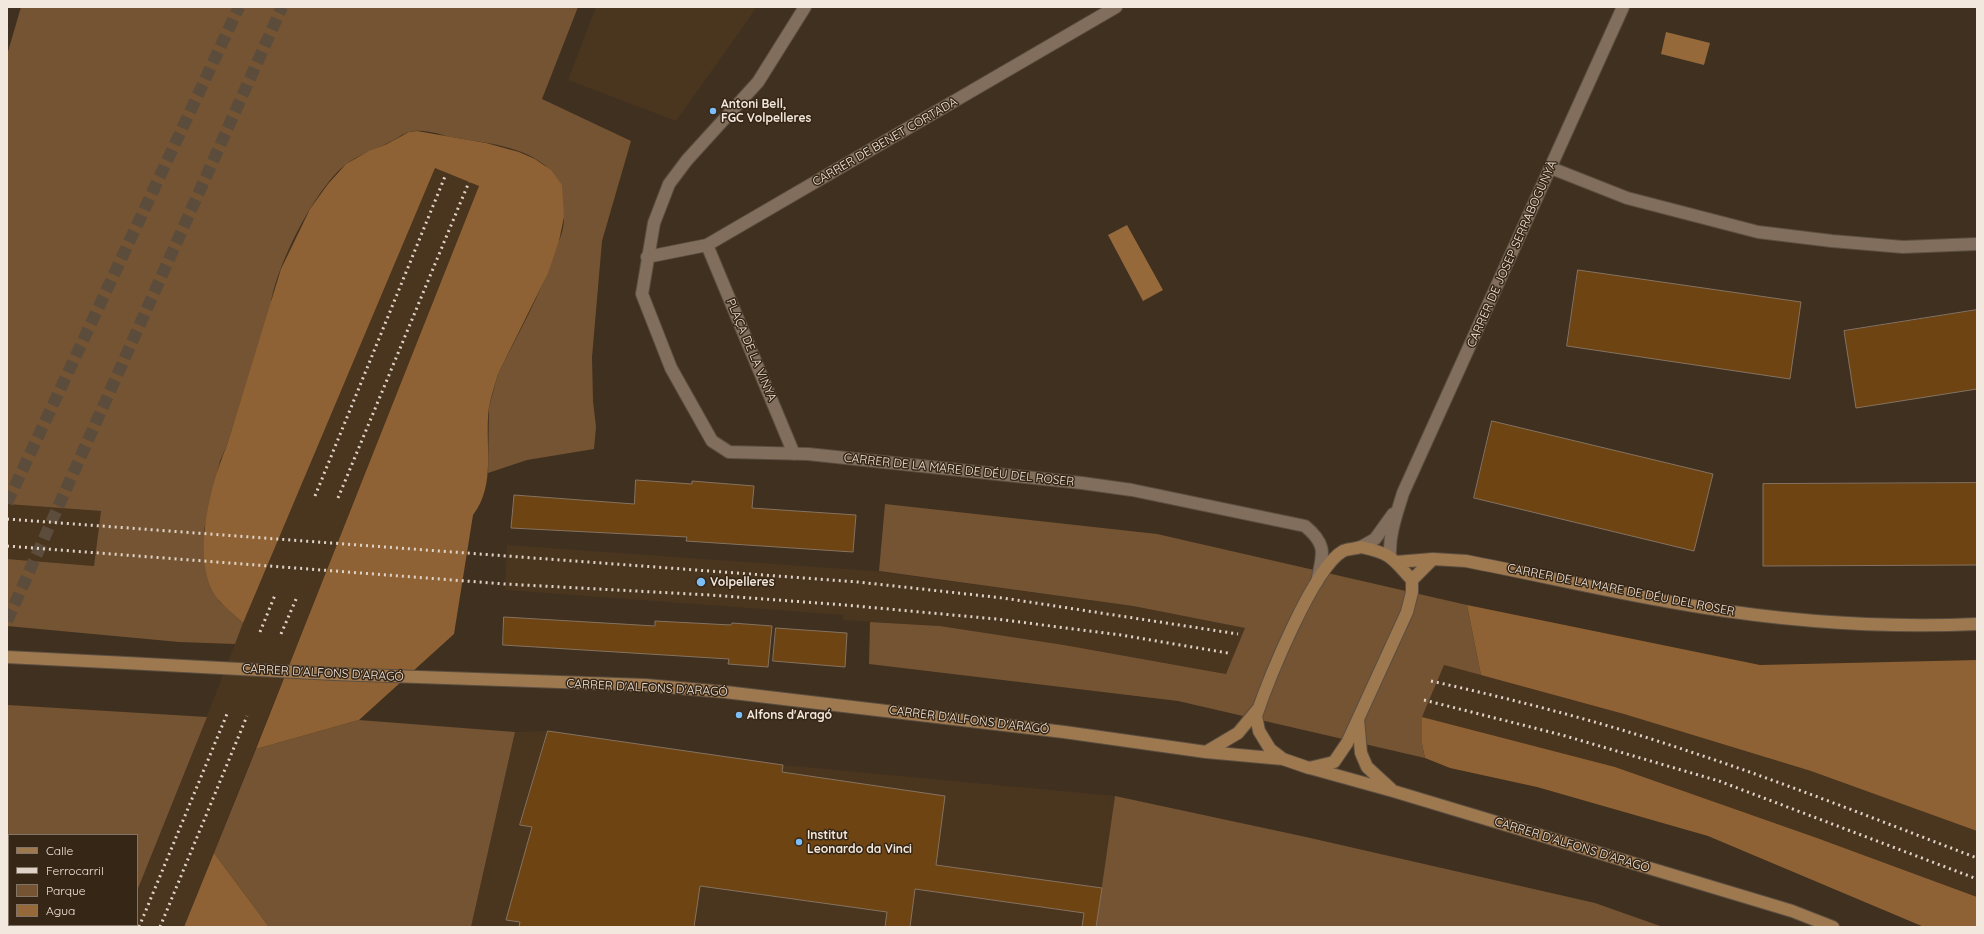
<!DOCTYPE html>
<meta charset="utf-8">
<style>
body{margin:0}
#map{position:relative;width:1984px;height:934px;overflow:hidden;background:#403020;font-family:Quicksand,sans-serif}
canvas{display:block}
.frame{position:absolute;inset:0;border:8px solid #f3e8de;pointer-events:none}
.legend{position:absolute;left:8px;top:834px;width:130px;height:92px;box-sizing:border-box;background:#362616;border:1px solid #827466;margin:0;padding:5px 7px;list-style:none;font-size:12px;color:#f3e8de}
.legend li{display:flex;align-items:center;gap:8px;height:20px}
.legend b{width:20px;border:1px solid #827466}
</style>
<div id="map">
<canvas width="1984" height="934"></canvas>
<div class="frame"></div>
<ul class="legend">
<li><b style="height:5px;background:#9e7950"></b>Calle</li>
<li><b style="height:5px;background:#dfd3c8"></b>Ferrocarril</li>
<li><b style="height:11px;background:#745433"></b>Parque</li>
<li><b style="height:11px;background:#96693b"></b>Agua</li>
</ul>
</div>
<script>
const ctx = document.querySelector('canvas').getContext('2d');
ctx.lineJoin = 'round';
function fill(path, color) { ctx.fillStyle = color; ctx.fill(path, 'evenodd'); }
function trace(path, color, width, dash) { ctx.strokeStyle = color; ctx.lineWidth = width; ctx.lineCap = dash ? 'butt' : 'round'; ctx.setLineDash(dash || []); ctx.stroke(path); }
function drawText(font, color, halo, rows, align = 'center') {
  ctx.font = font + ' Quicksand,sans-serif'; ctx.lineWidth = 3; ctx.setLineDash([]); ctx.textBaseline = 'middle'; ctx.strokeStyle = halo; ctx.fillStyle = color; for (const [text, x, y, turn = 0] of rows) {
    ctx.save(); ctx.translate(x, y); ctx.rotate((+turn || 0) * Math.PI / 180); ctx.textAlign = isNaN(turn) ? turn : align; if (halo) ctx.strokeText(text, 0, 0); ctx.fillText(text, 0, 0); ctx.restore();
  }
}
const built = new Path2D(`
 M 596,7 L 757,7 L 676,121 L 568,80 Z
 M 435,167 L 479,186 L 390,413 L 184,927 L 122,927 L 123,925 L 137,925 L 137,891 L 188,765 L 243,623 Z
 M 7,504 L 101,511 L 94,566 L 7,559 Z
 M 507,545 L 874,571 L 1133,606 L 1246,628 L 1227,674 L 1064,645 L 940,626 L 843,620 L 843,615 L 505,590 Z
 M 1444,665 L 1624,714 L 1811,771 L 1968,827 L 1977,831 L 1977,897 L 1817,838 L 1615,767 L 1422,717 Z
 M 548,731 L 783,765 L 1115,796 L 1096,927 L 471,927 L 515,732 Z`);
const green = new Path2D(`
 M 21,7 L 578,7 L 542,99 L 631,141 L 602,241 L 592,357 L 593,401 L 596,427 L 594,449 L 527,460 L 488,473 L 489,407 L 498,374 C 518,334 541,294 555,251 C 559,241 564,230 564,219 C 564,212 554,174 550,170 C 526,145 483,143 451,137 C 439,134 422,128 409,132 C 402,134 395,140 388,143 C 374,150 358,155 345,165 C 315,189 276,266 271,304 L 227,445 L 220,461 L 204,530 L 219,601 L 243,623 L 235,644 L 179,642 L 7,626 L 7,559 L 94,566 L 101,511 L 7,504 L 7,55 Z
 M 885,504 L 1157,534 L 1467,605 L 1481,675 L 1444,665 L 1422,717 L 1422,744 L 1425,758 L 1178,701 L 869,664 L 870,622 L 940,626 L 1064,645 L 1226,674 L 1245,628 L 1133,606 L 879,571 Z
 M 8,705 L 207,717 L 137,891 L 137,835 L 9,835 L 9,925 L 123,925 L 122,927 L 7,927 Z
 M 359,720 L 515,732 L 471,927 L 269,927 L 214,853 L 256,749 Z
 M 1115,796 L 1306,837 L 1595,903 L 1663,927 L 1096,927 Z`);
const forest = new Path2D(`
 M 417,131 L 486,143 L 519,152 L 535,159 L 551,170 L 562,185 L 564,217 L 559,241 L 548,273 L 498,374 C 495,385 491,396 489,407 C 484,443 497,484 473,515 L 454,634 L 359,720 L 256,749 L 479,186 L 435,168 L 243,623 C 234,614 222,606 215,595 C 191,556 211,484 227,445 L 281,269 L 310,209 L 328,184 L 346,164 L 369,151 L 387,144 L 409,132 Z
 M 1467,605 L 1760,665 L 1977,660 L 1977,831 L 1811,771 L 1624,714 L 1481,675 Z
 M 1422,717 L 1615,767 L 1817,838 L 1977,897 L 1977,927 L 1924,927 L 1708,836 L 1537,787 L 1450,768 L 1425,758 L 1422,744 Z
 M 214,853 L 269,927 L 184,927 Z`);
const water = new Path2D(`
 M 1666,32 L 1710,43 L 1704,65 L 1661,54 Z
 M 1127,225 L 1163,290 L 1143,301 L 1108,235 Z`);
const building = new Path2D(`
 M 1578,270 L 1801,302 L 1790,379 L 1567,346 Z
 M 1977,310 L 1977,389 L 1856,408 L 1844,331 Z
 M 1492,421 L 1713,474 L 1694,551 L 1474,498 Z
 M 636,480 L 692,484 L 692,481 L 754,486 L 752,508 L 856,515 L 853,552 L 686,541 L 687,537 L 511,528 L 514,495 L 634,504 Z
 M 1977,483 L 1977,565 L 1763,566 L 1763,484 Z
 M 504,617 L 655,626 L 655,621 L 731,625 L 732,623 L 772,626 L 768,667 L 728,664 L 729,659 L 503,645 Z
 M 776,628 L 847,633 L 845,667 L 773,661 Z
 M 548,731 L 783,765 L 782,772 L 945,796 L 936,865 L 1102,888 L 1096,927 L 1082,927 L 1084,913 L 915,889 L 910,927 L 885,927 L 887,912 L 700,886 L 694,927 L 519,927 L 520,922 L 506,920 L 532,827 L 520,825 Z`);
const secondaryTunnel = new Path2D(`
 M 7,503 L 239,7
 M 7,621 L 282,7`);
const street = new Path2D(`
 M 805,7 L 758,82 L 687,160 L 669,184 L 654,223 L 642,294 L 671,368 L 712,441 L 729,452 L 808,454 L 1082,483 L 1132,490 L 1305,526 C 1329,546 1322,555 1317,582
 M 1551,168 L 1627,198 L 1758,232 L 1832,241 L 1903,247 L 1977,244
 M 707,245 L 794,454
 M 647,257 L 707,245 L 1116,7
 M 1361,547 L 1375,539 L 1393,514
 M 1390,555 C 1389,534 1397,513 1403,493 L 1623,7`);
const secondary = new Path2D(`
 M 1361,547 C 1392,554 1391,557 1412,580 L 1412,592 L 1407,612 L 1347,743 L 1334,762 L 1309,768 L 1283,759 L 1270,749 L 1259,731 L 1256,716 C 1268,681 1313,568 1343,551 C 1347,549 1355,549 1361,547 Z
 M 1396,562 L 1433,559 L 1466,561 C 1544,576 1622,595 1700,607 C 1792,622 1884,628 1977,624
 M 1412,580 L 1433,559
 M 7,657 L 127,663
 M 334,674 L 645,685 L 725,692 L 1064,732 L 1206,752 L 1283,759
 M 1358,719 L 1361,753 L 1367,767 L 1391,789
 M 1206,752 L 1238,733 L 1258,709
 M 1310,768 L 1393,791 L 1792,911 L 1833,927`);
const rail = new Path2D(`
 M 315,496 L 446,174
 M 338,498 L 469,182
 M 7,519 L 858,582 L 1003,598 L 1238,634
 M 7,546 L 505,584 L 710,595 L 845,605 L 996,619 L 1121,635 L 1228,653
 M 260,632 L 275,595
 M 281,634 L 297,597
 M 1431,681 C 1516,700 1602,722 1685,750 C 1783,782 1880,821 1977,858
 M 1424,700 L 1562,735 L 1719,781 L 1977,879
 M 139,927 L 227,714
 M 160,927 L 247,716`);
const secondaryBridge = new Path2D(`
 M 127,663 L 334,674`);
const markers = [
 [713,111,4,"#7bbef8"],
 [701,582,5,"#7bbef8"],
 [739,715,4,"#7bbef8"],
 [799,842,4,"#7bbef8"]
];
const poiNames = [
 ["Antoni Bell,",721,104],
 ["FGC Volpelleres",721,118],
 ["Volpelleres",710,582],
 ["Alfons d'Aragó",747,715],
 ["Institut",807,835],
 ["Leonardo da Vinci",807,849]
];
const streetNames = [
 ["CARRER DE BENET CORTADA",885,142,-30],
 ["CARRER DE JOSEP SERRABOGUNYÀ",1512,254,-66],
 ["PLAÇA DE LA VINYA",751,350,67],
 ["CARRER DE LA MARE DE DÉU DEL ROSER",959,470,6],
 ["CARRER DE LA MARE DE DÉU DEL ROSER",1621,590,11],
 ["CARRER D'ALFONS D'ARAGÓ",323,673,3],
 ["CARRER D'ALFONS D'ARAGÓ",647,688,3],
 ["CARRER D'ALFONS D'ARAGÓ",969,720,7],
 ["CARRER D'ALFONS D'ARAGÓ",1572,845,17]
];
fill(built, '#4a351f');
fill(green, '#745433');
fill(forest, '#8e6234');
fill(water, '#96693b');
fill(building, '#6d4412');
trace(building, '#857260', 1);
trace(secondaryTunnel, '#5b4c3c', 12, [12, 6]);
trace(street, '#5b4e40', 14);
trace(secondary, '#5b4e40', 14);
trace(street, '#816e5c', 12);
trace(secondary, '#9e7950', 12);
trace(rail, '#dfd3c8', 3, [2, 4]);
trace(secondaryBridge, '#5b4e40', 14, []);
trace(secondaryBridge, '#9e7950', 12);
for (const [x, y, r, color] of markers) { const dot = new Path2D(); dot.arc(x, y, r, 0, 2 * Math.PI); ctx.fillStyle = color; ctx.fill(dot); trace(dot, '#362616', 1.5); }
drawText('bold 12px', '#f3e8de', '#362616', poiNames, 'left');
drawText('12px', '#f3e8de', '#362616', streetNames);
</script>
